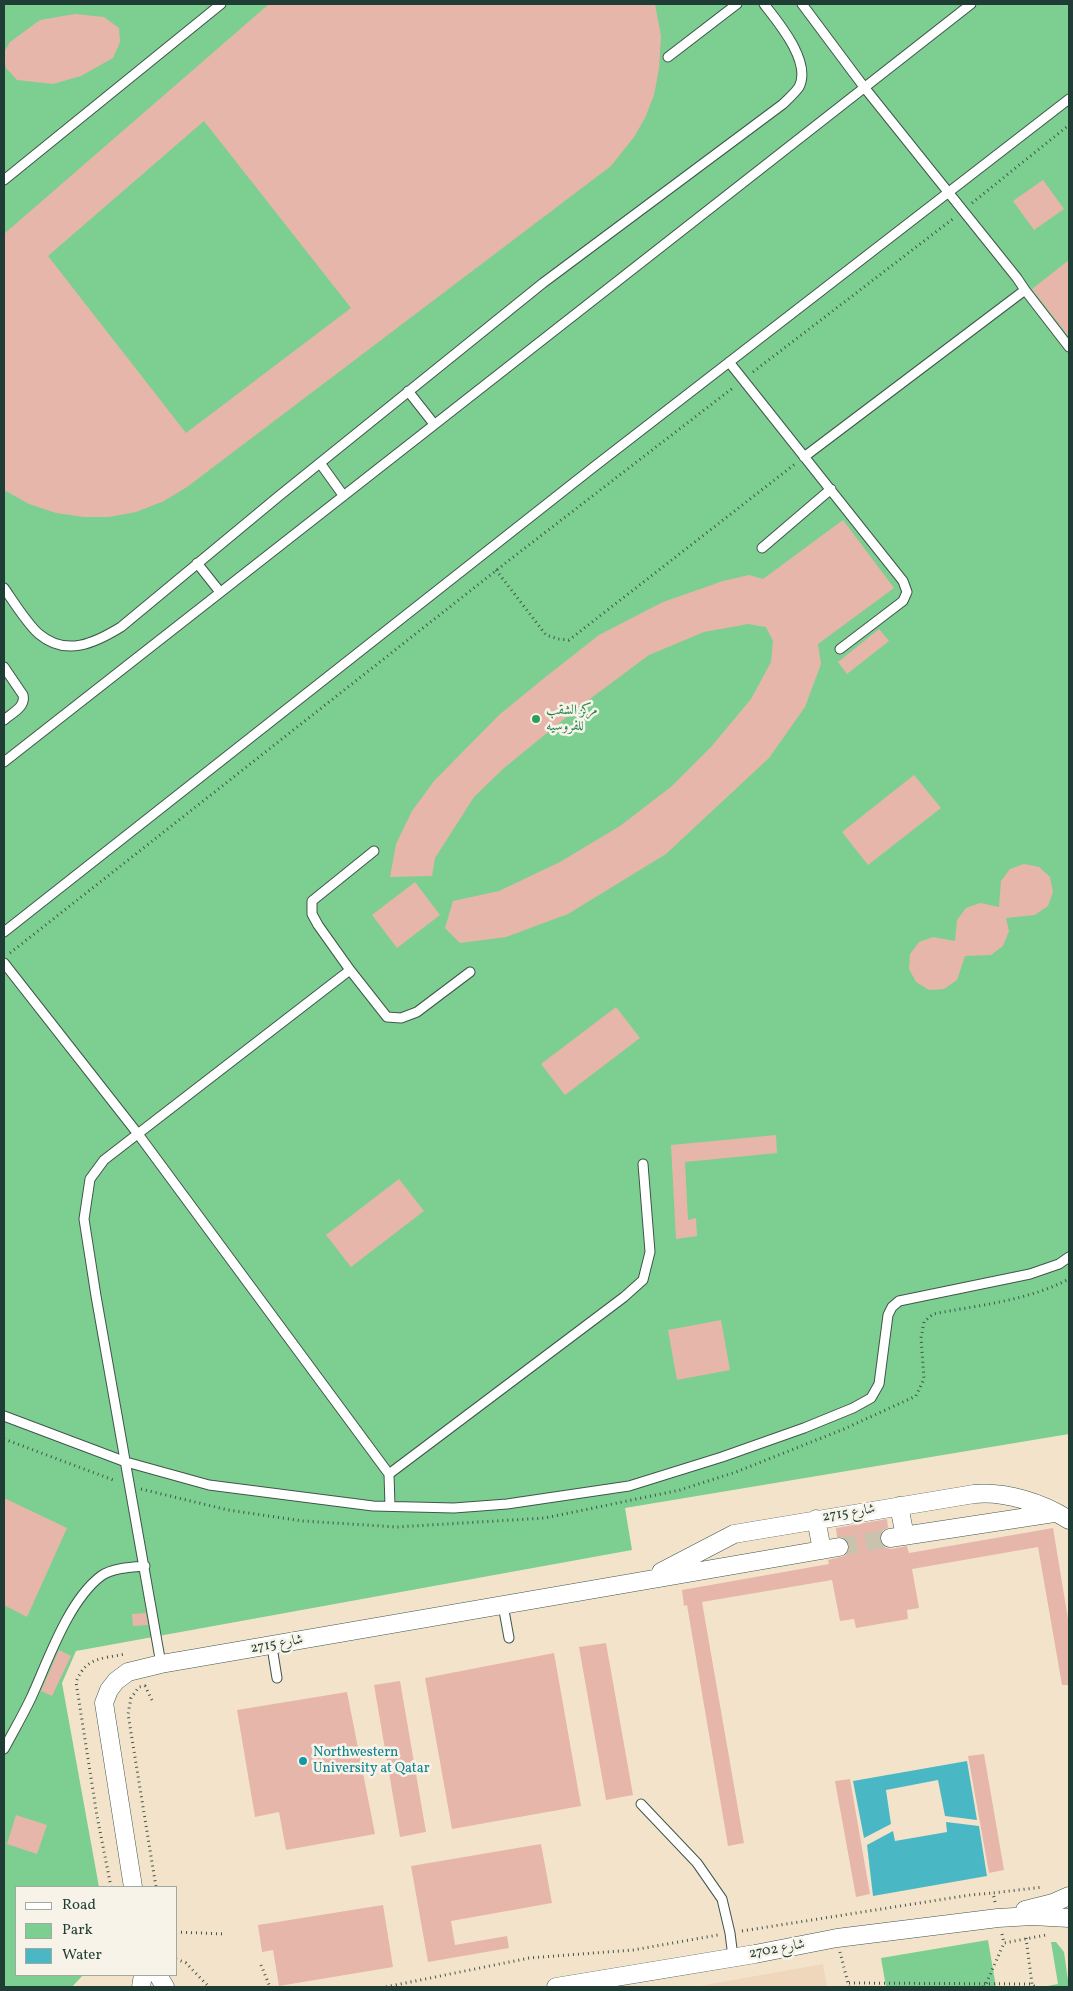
<!DOCTYPE html>
<meta charset="utf-8">
<style>
body{margin:0}
#map{position:relative;width:1073px;height:1991px;overflow:hidden;background:#f4e3cb;font-family:Vollkorn,serif}
canvas{display:block}
.frame{position:absolute;inset:0;border:5px solid #1f3d34;pointer-events:none}
.legend{position:absolute;left:15px;top:1886px;width:162px;height:90px;box-sizing:border-box;background:#f7f3e8;border:1px solid #a1aaa0;margin:0;padding:6px 9px;list-style:none;font-size:15px;color:#1f3d34}
.legend li{display:flex;align-items:center;gap:10px;height:25px}
.legend b{width:25px;border:1px solid #a1aaa0}
</style>
<div id="map">
<canvas width="1073" height="1991"></canvas>
<div class="frame"></div>
<ul class="legend">
<li><b style="height:6px;background:#fff"></b>Road</li>
<li><b style="height:14px;background:#7ccf90"></b>Park</li>
<li><b style="height:14px;background:#4ab8c4"></b>Water</li>
</ul>
</div>
<script>
const ctx = document.querySelector('canvas').getContext('2d');
ctx.lineJoin = 'round';
function fill(path, color) { ctx.fillStyle = color; ctx.fill(path, 'evenodd'); }
function trace(path, color, width, dash) { ctx.strokeStyle = color; ctx.lineWidth = width; ctx.lineCap = dash ? 'butt' : 'round'; ctx.setLineDash(dash || []); ctx.stroke(path); }
function drawText(font, color, halo, rows, align = 'center') {
  ctx.font = font + ' Vollkorn,Amiri,serif'; ctx.lineWidth = 5; ctx.setLineDash([]); ctx.textBaseline = 'middle'; ctx.strokeStyle = halo; ctx.fillStyle = color; for (const [text, x, y, turn = 0] of rows) {
    ctx.save(); ctx.translate(x, y); ctx.rotate((+turn || 0) * Math.PI / 180); ctx.textAlign = isNaN(turn) ? turn : align; if (halo) ctx.strokeText(text, 0, 0); ctx.fillText(text, 0, 0); ctx.restore();
  }
}
const built = new Path2D(`
 M 823,1964 L 827,1987 L 694,1987 Z`);
const green = new Path2D(`
 M 4,4 L 1069,4 L 1069,1434 L 625,1508 L 632,1550 L 76,1651 L 62,1683 L 99,1887 L 16,1887 L 16,1975 L 83,1975 L 72,1987 L 4,1987 Z
 M 988,1940 L 996,1987 L 886,1987 L 881,1958 Z
 M 1051,1942 L 1056,1942 L 1064,1952 L 1069,1987 L 1042,1987 L 1058,1984 Z`);
const water = new Path2D(`
 M 967,1761 L 977,1820 L 945,1816 L 938,1780 L 886,1790 L 891,1824 L 864,1838 L 853,1781 Z
 M 946,1822 L 979,1826 L 987,1876 L 873,1896 L 867,1845 L 893,1831 L 895,1841 L 947,1832 Z`);
const building = new Path2D(`
 M 269,4 L 655,4 L 661,36 L 659,69 L 654,95 L 645,118 L 634,137 L 611,166 L 187,487 L 164,501 L 136,512 L 109,517 L 84,517 L 56,513 L 29,504 L 4,490 L 4,234 ZM 204,121 L 351,308 L 186,433 L 48,256 Z
 M 75,14 L 104,17 L 119,28 L 120,42 L 113,58 L 81,76 L 53,84 L 17,80 L 6,68 L 4,60 L 4,52 L 10,42 L 40,20 Z
 M 1043,180 L 1064,209 L 1034,230 L 1013,201 Z
 M 1069,260 L 1069,337 L 1032,289 Z
 M 843,520 L 894,588 L 818,644 L 821,664 L 805,707 L 769,758 L 666,854 L 568,914 L 506,937 L 460,943 L 445,928 L 453,901 L 499,891 L 560,862 L 620,826 L 672,786 L 711,747 L 751,699 L 771,662 L 773,641 L 766,627 L 748,624 L 704,632 L 649,655 L 579,707 L 504,768 L 474,797 L 435,858 L 432,876 L 390,877 L 396,844 L 412,811 L 434,781 L 499,715 L 543,679 L 599,635 L 663,602 L 723,581 L 749,575 L 763,579 Z
 M 879,629 L 889,641 L 847,674 L 838,662 Z
 M 914,775 L 941,808 L 868,865 L 842,832 Z
 M 1024,864 L 1039,867 L 1050,877 L 1053,892 L 1048,906 L 1035,915 L 1006,918 L 1009,931 L 1003,946 L 991,955 L 965,956 L 957,980 L 944,989 L 929,990 L 916,982 L 909,969 L 910,954 L 919,942 L 933,937 L 955,941 L 957,920 L 966,908 L 980,903 L 999,907 L 1001,881 L 1010,869 Z
 M 415,882 L 440,915 L 397,948 L 372,915 Z
 M 616,1007 L 640,1038 L 565,1095 L 541,1064 Z
 M 776,1135 L 777,1153 L 685,1162 L 688,1220 L 696,1218 L 697,1236 L 676,1239 L 671,1145 Z
 M 399,1179 L 424,1211 L 351,1267 L 326,1235 Z
 M 721,1320 L 730,1370 L 677,1380 L 668,1330 Z
 M 4,1498 L 67,1528 L 27,1617 L 4,1605 Z
 M 887,1519 L 888,1528 L 883,1530 L 880,1535 L 881,1544 L 886,1548 L 891,1549 L 907,1546 L 909,1553 L 1053,1528 L 1069,1625 L 1069,1685 L 1062,1685 L 1038,1547 L 912,1569 L 919,1608 L 907,1610 L 908,1619 L 856,1628 L 854,1619 L 840,1621 L 832,1580 L 702,1602 L 744,1843 L 728,1846 L 687,1605 L 684,1606 L 682,1590 L 829,1564 L 828,1560 L 841,1557 L 846,1555 L 849,1550 L 847,1541 L 843,1537 L 837,1537 L 836,1528 Z
 M 146,1613 L 148,1625 L 133,1626 L 132,1614 Z
 M 606,1643 L 633,1795 L 606,1800 L 579,1647 Z
 M 59,1650 L 71,1656 L 52,1696 L 41,1691 Z
 M 554,1653 L 581,1806 L 452,1829 L 425,1678 Z
 M 400,1681 L 426,1832 L 400,1837 L 374,1685 Z
 M 347,1692 L 375,1834 L 286,1850 L 279,1812 L 255,1817 L 237,1710 Z
 M 984,1754 L 1004,1870 L 989,1873 L 968,1756 Z
 M 850,1779 L 870,1894 L 856,1897 L 835,1781 Z
 M 16,1815 L 47,1825 L 37,1854 L 7,1844 Z
 M 541,1844 L 552,1903 L 451,1921 L 455,1945 L 507,1936 L 509,1948 L 428,1962 L 411,1866 Z
 M 383,1905 L 393,1967 L 279,1986 L 273,1950 L 262,1952 L 258,1925 Z`);
const streetTunnel = new Path2D(`
 M 839,1547 L 890,1538`);
const path = new Path2D(`
 M 972,203 L 1069,125
 M 753,372 L 954,218
 M 496,570 L 546,635 L 558,639 L 569,640 L 795,464
 M 10,953 L 512,558 L 734,387
 M 4,1439 L 116,1481
 M 141,1489 L 228,1510 L 303,1521 L 397,1527 L 545,1518 L 680,1490 L 736,1472 L 844,1429 L 916,1396 L 924,1379 L 921,1338 L 924,1322 L 933,1314 C 979,1305 1027,1301 1069,1279
 M 152,1700 L 145,1686 L 139,1687 L 131,1698 L 128,1714 L 156,1887
 M 111,1887 L 97,1816 L 76,1682 C 86,1657 101,1659 125,1654
 M 995,1902 L 993,1893 L 1043,1887
 M 742,1931 L 970,1895 L 993,1893
 M 176,1932 L 224,1934
 M 1002,1934 L 1004,1943 L 1046,1935
 M 1026,1938 L 1032,1984
 M 840,1952 L 849,1987
 M 176,1959 L 186,1963 L 209,1987
 M 261,1965 L 270,1987
 M 849,1983 L 1032,1984 L 1035,1987
 M 386,1987 L 529,1958 L 633,1950 L 718,1935
 M 983,1987 L 986,1984 L 1004,1943`);
const lane = new Path2D(`
 M 802,4 L 864,87 L 1017,278 L 1025,290 L 804,457
 M 668,57 L 737,4
 M 4,180 L 221,4
 M 1025,290 L 1069,347
 M 729,362 L 903,581 L 907,592 L 903,601 L 840,649
 M 408,391 L 434,424
 M 320,463 L 343,495
 M 762,548 L 831,489
 M 197,563 L 220,592
 M 4,588 C 13,601 28,625 39,634 C 66,657 95,643 121,627 L 279,496 L 543,283 L 783,104 C 788,99 795,93 799,87 C 812,62 778,22 764,4
 M 4,667 L 23,695 C 26,707 12,713 4,720
 M 4,762 L 971,4
 M 374,851 L 312,901 L 312,914 L 318,925 L 350,970 L 387,1017 L 401,1018 L 417,1012 L 470,972
 M 4,932 L 595,466 L 1069,99
 M 4,963 L 138,1134 L 389,1474 L 390,1506
 M 4,1416 L 126,1462 L 209,1485 L 373,1506 L 454,1508 L 507,1504 L 629,1486 L 722,1457 L 804,1428 L 853,1408 L 871,1398 L 879,1384 L 888,1315 L 892,1307 L 899,1301 L 1030,1274 L 1059,1264 L 1069,1257
 M 389,1474 L 624,1297 L 643,1280 L 650,1252 L 643,1164
 M 503,1605 L 509,1638
 M 272,1647 L 277,1678
 M 161,1664 L 96,1296 L 84,1219 L 90,1179 L 104,1160 L 350,970
 M 4,1749 C 13,1732 23,1715 31,1698 C 48,1661 68,1601 101,1576 C 112,1568 132,1567 145,1566
 M 641,1804 L 697,1863 L 722,1899 L 730,1933 L 733,1957`);
const street = new Path2D(`
 M 899,1506 L 905,1536
 M 816,1519 L 822,1550
 M 890,1538 L 1054,1513
 M 661,1572 L 734,1534 L 974,1494 C 1005,1491 1043,1503 1069,1520
 M 133,1887 L 104,1703 L 109,1690 L 116,1681 L 128,1672 L 161,1664 L 839,1547
 M 1025,1910 L 1053,1903 L 1069,1896
 M 158,1975 L 165,1987
 M 141,1987 L 143,1975
 M 556,1987 L 755,1954 L 837,1938 L 998,1918 L 1032,1916 L 1069,1918`);
const markers = [
 [536,719,5,"#2e9e5b"],
 [303,1761,5,"#0f9aa8"]
];
const leisureNames = [
 ["مركز الشقب",546,711],
 ["للفروسيه",546,727]
];
const streetNames = [
 ["شارع 2715",849,1514,-9],
 ["شارع 2715",277,1645,-10],
 ["شارع 2702",777,1950,-10]
];
const cultureNames = [
 ["Northwestern",313,1753],
 ["University at Qatar",313,1769]
];
fill(built, '#eed7bb');
fill(green, '#7ccf90');
fill(water, '#4ab8c4');
fill(building, '#e7b6aa');
trace(streetTunnel, '#c9c2ad', 18, [18, 9]);
trace(lane, '#3f564b', 11);
trace(street, '#3f564b', 19);
trace(path, '#3f564b', 3, [1, 4]);
trace(lane, '#fff', 9);
trace(street, '#fff', 18);
for (const [x, y, r, color] of markers) { const dot = new Path2D(); dot.arc(x, y, r, 0, 2 * Math.PI); ctx.fillStyle = color; ctx.fill(dot); trace(dot, '#f7f3e8', 2); }
drawText('14px', '#27864d', '#f7f3e8', leisureNames, 'left');
drawText('14px', '#1f3d34', '#f7f3e8', streetNames);
drawText('14px', '#0d838f', '#f7f3e8', cultureNames, 'left');
</script>
